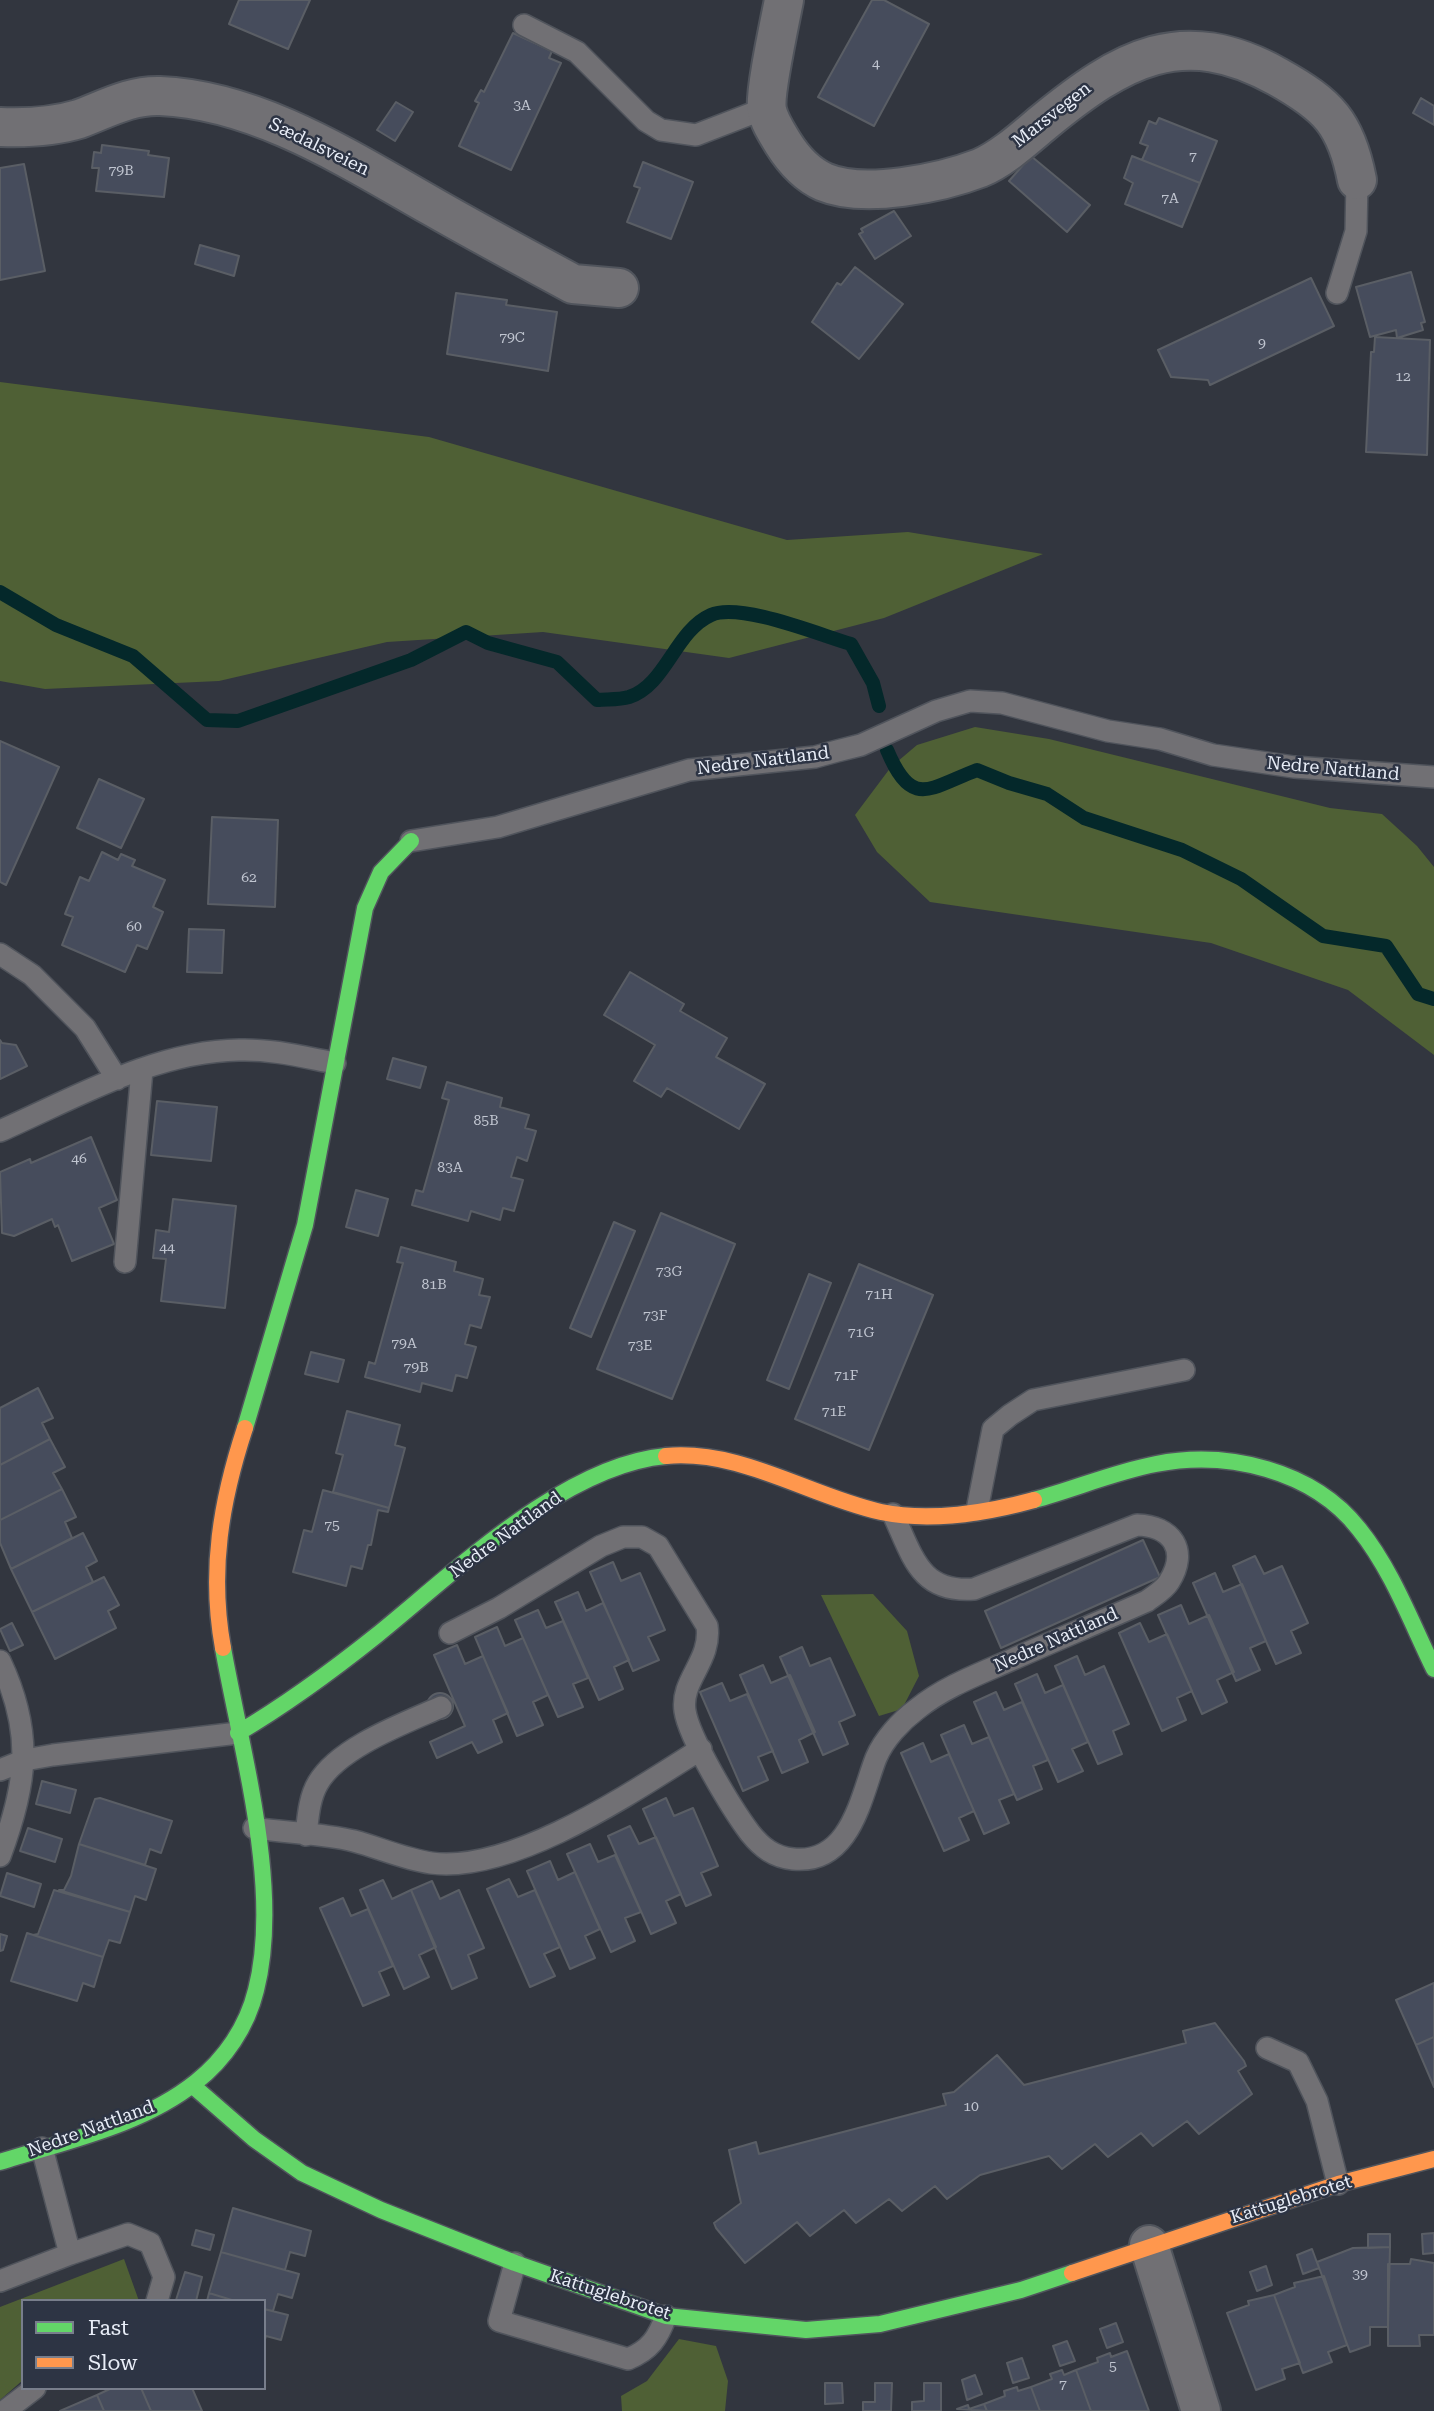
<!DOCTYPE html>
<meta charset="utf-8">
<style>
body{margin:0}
#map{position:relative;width:1434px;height:2411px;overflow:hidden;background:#32363f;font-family:"Roboto Serif",serif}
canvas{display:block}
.legend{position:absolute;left:21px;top:2299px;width:245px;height:91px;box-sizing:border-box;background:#2d3444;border:2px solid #787e8c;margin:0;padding:9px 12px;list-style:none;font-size:21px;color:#e8edf7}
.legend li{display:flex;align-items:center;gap:14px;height:35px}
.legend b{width:35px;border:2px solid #787e8c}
</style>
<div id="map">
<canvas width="1434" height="2411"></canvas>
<ul class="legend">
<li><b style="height:9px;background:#63d668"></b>Fast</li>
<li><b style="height:9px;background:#ff974d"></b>Slow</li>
</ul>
</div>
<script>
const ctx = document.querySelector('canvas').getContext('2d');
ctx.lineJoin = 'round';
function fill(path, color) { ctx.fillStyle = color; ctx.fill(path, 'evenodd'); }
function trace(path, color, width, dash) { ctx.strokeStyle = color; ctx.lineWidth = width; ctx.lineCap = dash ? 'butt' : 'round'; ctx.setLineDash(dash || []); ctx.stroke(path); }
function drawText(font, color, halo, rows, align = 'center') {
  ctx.font = font + ' "Roboto Serif",serif'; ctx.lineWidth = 5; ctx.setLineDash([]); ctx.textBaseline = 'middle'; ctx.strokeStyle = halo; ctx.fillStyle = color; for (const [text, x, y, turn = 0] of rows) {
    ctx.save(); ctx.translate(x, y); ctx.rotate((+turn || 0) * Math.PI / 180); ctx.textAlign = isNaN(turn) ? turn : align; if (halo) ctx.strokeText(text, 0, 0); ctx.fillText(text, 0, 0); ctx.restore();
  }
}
const green = new Path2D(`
 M 0,382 L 429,437 L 787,540 L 908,532 L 1043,554 L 884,618 L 729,658 L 543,632 L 387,642 L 219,681 L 45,689 L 0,681 Z
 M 975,727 L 1049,739 L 1330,808 L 1382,814 L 1417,846 L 1434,867 L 1434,1055 L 1348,990 L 1211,943 L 930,902 L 877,852 L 855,815 L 891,767 L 917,745 Z
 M 873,1594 L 907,1631 L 919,1676 L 902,1709 L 879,1716 L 821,1595 Z
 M 124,2259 L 139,2301 L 23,2301 L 23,2380 L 0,2400 L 0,2307 Z
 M 679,2339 L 716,2346 L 728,2381 L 725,2411 L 622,2411 L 621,2396 L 647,2381 Z`);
const stream = new Path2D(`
 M 0,592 L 56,625 L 133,656 L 207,720 L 238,721 L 411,660 L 466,632 L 488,643 L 557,662 L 597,700 C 607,699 619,700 629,697 C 666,685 675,631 711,615 C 740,602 820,635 851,644 L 873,683 L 879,706
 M 887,750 C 912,809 928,789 977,770 L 1009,783 L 1047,794 L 1084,818 L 1182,850 L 1241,879 L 1323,936 L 1386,946 L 1418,994 L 1434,999`);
const building = new Path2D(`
 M 239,0 L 310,0 L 288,49 L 229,24 Z
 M 872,0 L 884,0 L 929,24 L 874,126 L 818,97 Z
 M 513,33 L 552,51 L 549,58 L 561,63 L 511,170 L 459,146 L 479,103 L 475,101 L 481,90 L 484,92 Z
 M 1421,98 L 1434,106 L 1434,125 L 1413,113 Z
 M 396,102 L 413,112 L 395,141 L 377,130 Z
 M 1159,118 L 1217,141 L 1200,183 L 1142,160 L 1148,146 L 1140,143 L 1149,121 L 1156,124 Z
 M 102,145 L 149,151 L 148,155 L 169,158 L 164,197 L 96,191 L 99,168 L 92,168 L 94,152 L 101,153 Z
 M 1031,156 L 1090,205 L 1067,232 L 1009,181 Z
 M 1132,156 L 1200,183 L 1182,227 L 1125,204 L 1133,183 L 1124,178 Z
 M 643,162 L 693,182 L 671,239 L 627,222 L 640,188 L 634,186 Z
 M 24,164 L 45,271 L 0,280 L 0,168 Z
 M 894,211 L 911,236 L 875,259 L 859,234 L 863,232 L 861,229 Z
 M 200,245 L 239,256 L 234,276 L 195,264 Z
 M 855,267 L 903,304 L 859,359 L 812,322 L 837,283 L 841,285 Z
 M 1411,272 L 1425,322 L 1421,323 L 1423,330 L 1397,338 L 1396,330 L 1370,337 L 1356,287 Z
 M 1311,278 L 1334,326 L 1210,385 L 1208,380 L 1171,377 L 1158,350 Z
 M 456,293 L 507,300 L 506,305 L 557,312 L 548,371 L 447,354 Z
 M 1375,337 L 1430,340 L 1427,455 L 1366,452 L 1371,352 L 1374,352 Z
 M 0,741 L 59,767 L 6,885 L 0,882 Z
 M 99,779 L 144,799 L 121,848 L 77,828 Z
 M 212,817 L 278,820 L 275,907 L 208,904 Z
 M 102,852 L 118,860 L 121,854 L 135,860 L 132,866 L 165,880 L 153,907 L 163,912 L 147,949 L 137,945 L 125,972 L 62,945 L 73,917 L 65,914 L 80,877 L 89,881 Z
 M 189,929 L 224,930 L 222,973 L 187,972 Z
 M 630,972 L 684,1004 L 680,1011 L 727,1038 L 716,1057 L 765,1084 L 739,1129 L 667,1088 L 661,1097 L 634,1081 L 655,1045 L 604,1015 Z
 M 0,1040 L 2,1043 L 16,1045 L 27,1066 L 0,1079 Z
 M 393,1058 L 426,1067 L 420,1088 L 387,1079 Z
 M 447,1082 L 502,1098 L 500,1107 L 529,1115 L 525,1128 L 536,1131 L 527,1161 L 517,1157 L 511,1177 L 523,1180 L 514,1211 L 503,1208 L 500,1220 L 471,1211 L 468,1221 L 412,1205 L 416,1190 L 423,1192 L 449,1100 L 442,1098 Z
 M 157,1101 L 217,1107 L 211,1161 L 151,1155 Z
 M 91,1137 L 117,1200 L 99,1208 L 114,1244 L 72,1261 L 58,1225 L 55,1227 L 52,1219 L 14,1236 L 2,1233 L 0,1172 L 30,1159 L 31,1163 Z
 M 356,1190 L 388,1199 L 378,1236 L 346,1227 Z
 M 173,1199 L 236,1206 L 225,1308 L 161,1301 L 166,1259 L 153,1258 L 156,1230 L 169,1232 Z
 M 661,1213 L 735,1244 L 672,1399 L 597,1369 Z
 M 614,1222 L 635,1231 L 591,1337 L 570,1328 Z
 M 401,1247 L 456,1262 L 454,1271 L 483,1279 L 479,1295 L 490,1297 L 481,1328 L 470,1325 L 465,1344 L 476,1347 L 467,1378 L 456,1375 L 452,1391 L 422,1383 L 420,1392 L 365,1377 L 369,1362 L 375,1364 L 403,1263 L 397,1262 Z
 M 859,1264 L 933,1295 L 869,1450 L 795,1419 Z
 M 809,1274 L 831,1283 L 789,1389 L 767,1380 Z
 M 311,1352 L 344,1360 L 338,1382 L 305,1374 Z
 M 38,1388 L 53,1418 L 42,1423 L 50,1439 L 0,1465 L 0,1408 Z
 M 347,1411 L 400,1425 L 395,1445 L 405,1448 L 389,1508 L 333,1492 L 343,1455 L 336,1453 Z
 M 50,1439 L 65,1467 L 53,1473 L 62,1489 L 0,1520 L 0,1465 Z
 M 62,1489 L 76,1517 L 65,1522 L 72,1538 L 11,1569 L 0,1543 L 0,1520 Z
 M 323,1490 L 389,1508 L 388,1512 L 378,1510 L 371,1545 L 368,1545 L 362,1569 L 351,1566 L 346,1586 L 293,1572 L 304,1530 L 312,1532 Z
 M 83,1533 L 97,1561 L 86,1567 L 93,1582 L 32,1612 L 11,1569 Z
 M 1143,1540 L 1160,1577 L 1001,1648 L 985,1611 Z
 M 1255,1556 L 1264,1574 L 1282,1566 L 1308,1623 L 1291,1631 L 1301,1653 L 1276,1664 L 1233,1566 Z
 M 613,1562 L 621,1581 L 640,1573 L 665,1630 L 648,1637 L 659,1660 L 633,1671 L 590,1572 Z
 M 1215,1573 L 1223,1592 L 1242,1584 L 1266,1641 L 1250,1648 L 1260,1670 L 1236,1681 L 1193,1583 Z
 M 104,1577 L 119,1605 L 108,1611 L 116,1628 L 55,1659 L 32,1612 Z
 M 578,1592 L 586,1611 L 603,1603 L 629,1660 L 614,1667 L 623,1689 L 599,1700 L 555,1602 Z
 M 1181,1605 L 1189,1624 L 1209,1615 L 1234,1672 L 1217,1680 L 1227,1702 L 1202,1714 L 1158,1615 Z
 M 538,1610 L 546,1628 L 563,1621 L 588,1678 L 573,1684 L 583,1707 L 558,1717 L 515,1620 Z
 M 12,1623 L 23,1645 L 10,1651 L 0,1629 Z
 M 1140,1623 L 1149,1642 L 1167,1634 L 1192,1691 L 1177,1698 L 1186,1720 L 1162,1731 L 1119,1633 Z
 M 497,1627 L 505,1646 L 523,1638 L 548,1695 L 533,1702 L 543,1725 L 517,1736 L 475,1637 Z
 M 457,1645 L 465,1664 L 483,1656 L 508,1713 L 493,1720 L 502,1742 L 478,1753 L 472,1742 L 437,1758 L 430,1742 L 465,1726 L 434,1655 Z
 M 802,1647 L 810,1666 L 830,1658 L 855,1715 L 839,1722 L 848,1744 L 823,1755 L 780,1657 Z
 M 1077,1656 L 1085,1675 L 1104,1666 L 1129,1724 L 1113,1731 L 1122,1754 L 1098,1764 L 1055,1666 Z
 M 763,1665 L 771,1683 L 790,1675 L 815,1732 L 799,1740 L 808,1762 L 782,1773 L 740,1675 Z
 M 1037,1674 L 1045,1693 L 1063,1685 L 1088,1742 L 1072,1749 L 1083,1771 L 1058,1782 L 1015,1684 Z
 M 722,1683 L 730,1701 L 747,1694 L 773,1751 L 758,1757 L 768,1780 L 743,1791 L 700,1692 Z
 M 996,1692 L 1004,1710 L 1022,1702 L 1048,1760 L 1033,1766 L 1042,1789 L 1017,1800 L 974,1702 Z
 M427 1706a13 13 0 1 1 26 0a13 13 0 1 1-26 0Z
 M 964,1725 L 972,1744 L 989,1737 L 1014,1794 L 999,1800 L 1009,1823 L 984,1834 L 941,1735 Z
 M 923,1743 L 931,1762 L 949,1754 L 974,1811 L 959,1818 L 969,1840 L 944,1851 L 901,1753 Z
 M 42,1781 L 76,1790 L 70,1813 L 36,1804 Z
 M 100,1798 L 172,1821 L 161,1853 L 150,1849 L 145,1865 L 79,1844 L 95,1799 Z
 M 666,1798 L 674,1816 L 693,1808 L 718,1866 L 701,1873 L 711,1895 L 686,1906 L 643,1809 Z
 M 630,1826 L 639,1844 L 656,1837 L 681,1894 L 666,1901 L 676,1923 L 651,1934 L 608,1836 Z
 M 28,1828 L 62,1839 L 55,1862 L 20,1851 Z
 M 79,1844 L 156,1869 L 146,1900 L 135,1896 L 130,1912 L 59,1890 L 64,1890 L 71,1876 Z
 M 590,1844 L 598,1862 L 615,1855 L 641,1912 L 625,1918 L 635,1941 L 611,1952 L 567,1854 Z
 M 550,1861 L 558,1880 L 575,1872 L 600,1929 L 585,1936 L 595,1958 L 570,1969 L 527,1871 Z
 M 7,1873 L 41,1884 L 34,1907 L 0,1896 Z
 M 509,1879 L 518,1897 L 535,1890 L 560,1947 L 544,1954 L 555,1976 L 530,1987 L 487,1889 Z
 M 383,1880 L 392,1899 L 411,1890 L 436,1947 L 419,1955 L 429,1977 L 404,1989 L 360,1890 Z
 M 432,1881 L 440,1899 L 459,1890 L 484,1948 L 468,1955 L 477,1978 L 452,1989 L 411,1890 Z
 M 54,1890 L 130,1912 L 120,1943 L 109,1940 L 103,1957 L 33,1935 L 38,1934 Z
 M 343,1898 L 351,1916 L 368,1909 L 393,1966 L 379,1972 L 389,1995 L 363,2006 L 320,1908 Z
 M 27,1933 L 103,1957 L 94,1987 L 83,1983 L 77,2001 L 11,1981 Z
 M 0,1934 L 7,1936 L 3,1950 L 0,1951 Z
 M 1434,1983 L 1434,2037 L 1416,2045 L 1396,2000 Z
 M 1215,2023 L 1244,2061 L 1246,2066 L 1238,2071 L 1252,2094 L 1199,2134 L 1187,2121 L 1153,2146 L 1141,2133 L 1108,2157 L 1095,2144 L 1062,2169 L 1049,2156 L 980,2175 L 947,2199 L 935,2186 L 902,2211 L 889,2199 L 856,2223 L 844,2210 L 810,2236 L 797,2222 L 745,2263 L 716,2228 L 714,2223 L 741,2203 L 729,2150 L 756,2142 L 759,2154 L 946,2105 L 943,2094 L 954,2092 L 997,2055 L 1024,2085 L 1186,2043 L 1183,2031 Z
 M 1434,2037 L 1434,2087 L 1416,2045 Z
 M 233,2208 L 311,2231 L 305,2256 L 290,2252 L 285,2270 L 221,2252 Z
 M 196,2230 L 214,2235 L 210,2250 L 192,2245 Z
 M 1434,2233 L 1434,2253 L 1423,2254 L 1422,2234 Z
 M 1368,2234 L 1390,2234 L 1390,2247 L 1368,2248 Z
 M 1390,2247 L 1388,2327 L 1370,2327 L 1370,2345 L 1350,2352 L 1317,2262 L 1353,2248 Z
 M 1312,2249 L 1319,2268 L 1303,2274 L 1297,2255 Z
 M 221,2252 L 299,2274 L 292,2298 L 278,2294 L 273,2311 L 264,2309 L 264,2301 L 235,2301 L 209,2293 Z
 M 1411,2259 L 1434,2263 L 1434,2335 L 1419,2335 L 1420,2346 L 1388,2346 L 1388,2264 L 1410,2264 Z
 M 1266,2266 L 1272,2285 L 1257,2291 L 1250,2272 Z
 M 185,2272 L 202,2277 L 196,2301 L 176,2300 Z
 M 1324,2276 L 1347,2345 L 1328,2352 L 1332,2362 L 1303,2373 L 1274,2295 L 1295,2287 L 1294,2283 Z
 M 209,2293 L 235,2301 L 207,2301 Z
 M 1274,2295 L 1300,2363 L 1282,2369 L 1285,2379 L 1256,2390 L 1227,2313 L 1249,2305 L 1248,2301 Z
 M 264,2309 L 288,2315 L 281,2340 L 266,2336 L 264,2343 Z
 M 1116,2323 L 1123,2342 L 1107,2348 L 1100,2329 Z
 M 1067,2341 L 1075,2361 L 1060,2366 L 1053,2346 Z
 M 1127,2351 L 1149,2411 L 1091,2411 L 1076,2370 L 1098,2362 L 1097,2358 L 1110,2353 L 1111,2357 Z
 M 1022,2358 L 1029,2378 L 1013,2383 L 1007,2363 Z
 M 1062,2370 L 1064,2375 L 1076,2370 L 1091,2411 L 1040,2411 L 1031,2387 L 1052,2379 L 1050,2374 Z
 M 975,2375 L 982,2394 L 967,2400 L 962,2380 Z
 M 825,2383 L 842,2383 L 843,2403 L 825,2404 Z
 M 875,2383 L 892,2383 L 891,2411 L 863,2411 L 863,2402 L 875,2402 Z
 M 924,2383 L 941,2383 L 941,2411 L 912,2411 L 912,2402 L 924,2401 Z
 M 1017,2387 L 1018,2391 L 1031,2387 L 1040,2411 L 987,2411 L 984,2404 L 1005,2396 L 1004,2391 Z
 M 112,2388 L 141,2388 L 151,2411 L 104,2411 L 97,2395 Z
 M 141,2388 L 192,2388 L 202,2411 L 151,2411 Z
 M 97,2395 L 104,2411 L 60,2411 Z
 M 984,2404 L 987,2411 L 957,2409 L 968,2405 L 969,2409 Z`);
const lane = new Path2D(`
 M 524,25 L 577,52 L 646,121 L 661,130 L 696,135 L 766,108
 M 1337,293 L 1356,231 L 1357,180
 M 411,841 L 498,827 L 689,770 L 815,757 L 837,751 L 861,745 L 936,711 L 970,701 L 1002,703 L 1108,731 L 1160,739 L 1213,755 L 1294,767 L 1434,777
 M 0,954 L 32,975 L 85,1028 L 117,1079
 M 0,1131 C 75,1098 155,1051 239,1050 C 272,1049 303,1057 335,1063
 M 125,1262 L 142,1070
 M 977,1510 L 993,1429 L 1010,1415 L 1033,1400 L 1184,1370
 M 450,1633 L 499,1608 L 601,1546 L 623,1537 L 642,1537 L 658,1546 L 707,1626 C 712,1661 680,1680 685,1711 C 689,1738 732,1809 750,1833 C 762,1848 774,1857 793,1859 C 851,1865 861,1796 876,1758 C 884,1739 901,1721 917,1709 C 944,1687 979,1674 1011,1660 C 1056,1640 1102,1621 1147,1601 C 1155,1595 1164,1590 1169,1582 C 1189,1550 1172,1526 1137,1525 L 974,1589 C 920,1593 913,1557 893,1514
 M 0,1661 C 34,1733 27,1784 0,1856
 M 0,1770 L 25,1760 L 53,1755 L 238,1733
 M 254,1828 C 286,1833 322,1833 354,1841 C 380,1848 404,1859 431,1863 C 513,1874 634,1791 701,1749
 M 306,1835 C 308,1818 309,1798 318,1783 C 339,1747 405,1723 441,1707
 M 1267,2048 L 1298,2062 L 1317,2101 L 1338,2184
 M 70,2254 L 128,2234 L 150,2243 L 164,2277 L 157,2301
 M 515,2263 L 499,2321 L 628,2359 C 650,2350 658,2338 666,2316
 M 0,2281 L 70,2254 L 42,2148
 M 5,2411 L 35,2388`);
const street = new Path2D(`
 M 784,0 C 780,21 764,94 767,110 C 769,121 777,133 783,143 C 793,159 806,174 824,182 C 864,199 941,183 980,168 C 1002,159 1026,137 1044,122 C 1121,59 1182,23 1278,77 C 1328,105 1346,123 1357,180
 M 0,127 C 27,128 53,127 79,119 C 106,109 130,95 160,96 C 258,100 350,160 433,207 C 480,234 527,259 573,284 L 619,288
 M 1149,2245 L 1201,2411`);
const fast = new Path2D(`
 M 245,1428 L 305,1225 L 365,908 L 381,872 L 411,841
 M 1034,1500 C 1075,1489 1114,1472 1156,1464 C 1227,1450 1313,1470 1359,1529 C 1392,1570 1411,1622 1434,1669
 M 238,1733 C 287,1704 332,1671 377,1635 C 455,1572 564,1465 666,1456
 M 192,2085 L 254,2139 L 302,2173 L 381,2210 L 515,2263 L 666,2316 L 806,2330 L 880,2324 L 1021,2290 L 1072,2273
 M 0,2162 C 65,2141 141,2126 196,2082 C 225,2059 247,2027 256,1990 C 282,1888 241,1750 223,1648`);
const slow = new Path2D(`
 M 666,1456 C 741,1449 809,1496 881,1512 C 929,1522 987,1513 1034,1500
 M 223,1648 C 209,1571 221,1501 245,1428
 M 1072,2273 L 1338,2184 L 1434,2159`);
const numberNames = [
 ["4",876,64],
 ["3A",522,106],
 ["7",1193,157],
 ["79B",121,171],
 ["7A",1170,199],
 ["79C",512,338],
 ["9",1262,344],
 ["12",1403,377],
 ["62",249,878],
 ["60",134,927],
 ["85B",486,1121],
 ["46",79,1159],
 ["83A",450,1168],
 ["44",167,1248],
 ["73G",669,1272],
 ["81B",434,1285],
 ["71H",879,1295],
 ["73F",655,1316],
 ["71G",861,1333],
 ["79A",404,1344],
 ["73E",640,1346],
 ["79B",416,1368],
 ["71F",846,1376],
 ["71E",834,1412],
 ["75",332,1526],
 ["10",971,2107],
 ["39",1360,2275],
 ["5",1113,2367],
 ["7",1063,2385]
];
const streetNames = [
 ["Marsvegen",1052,115,-38],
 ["Sædalsveien",319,147,26],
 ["Nedre Nattland",763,761,-7],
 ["Nedre Nattland",1333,769,5],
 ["Nedre Nattland",506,1535,-36],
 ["Nedre Nattland",1056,1640,-24],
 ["Nedre Nattland",91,2129,-20],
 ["Kattuglebrotet",1291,2200,-17],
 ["Kattuglebrotet",610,2295,18]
];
fill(green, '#4f6035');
trace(stream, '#04282a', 14);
fill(building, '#464c5c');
trace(building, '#5a5e65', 2);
trace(lane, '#50545c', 24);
trace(street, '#50545c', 42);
trace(fast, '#50545c', 19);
trace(slow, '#50545c', 19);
trace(lane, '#717074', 21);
trace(street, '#717074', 38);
trace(fast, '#63d668', 16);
trace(slow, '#ff974d', 16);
drawText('14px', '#c0c5d0', null, numberNames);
drawText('18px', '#e8edf7', '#2d3444', streetNames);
</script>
